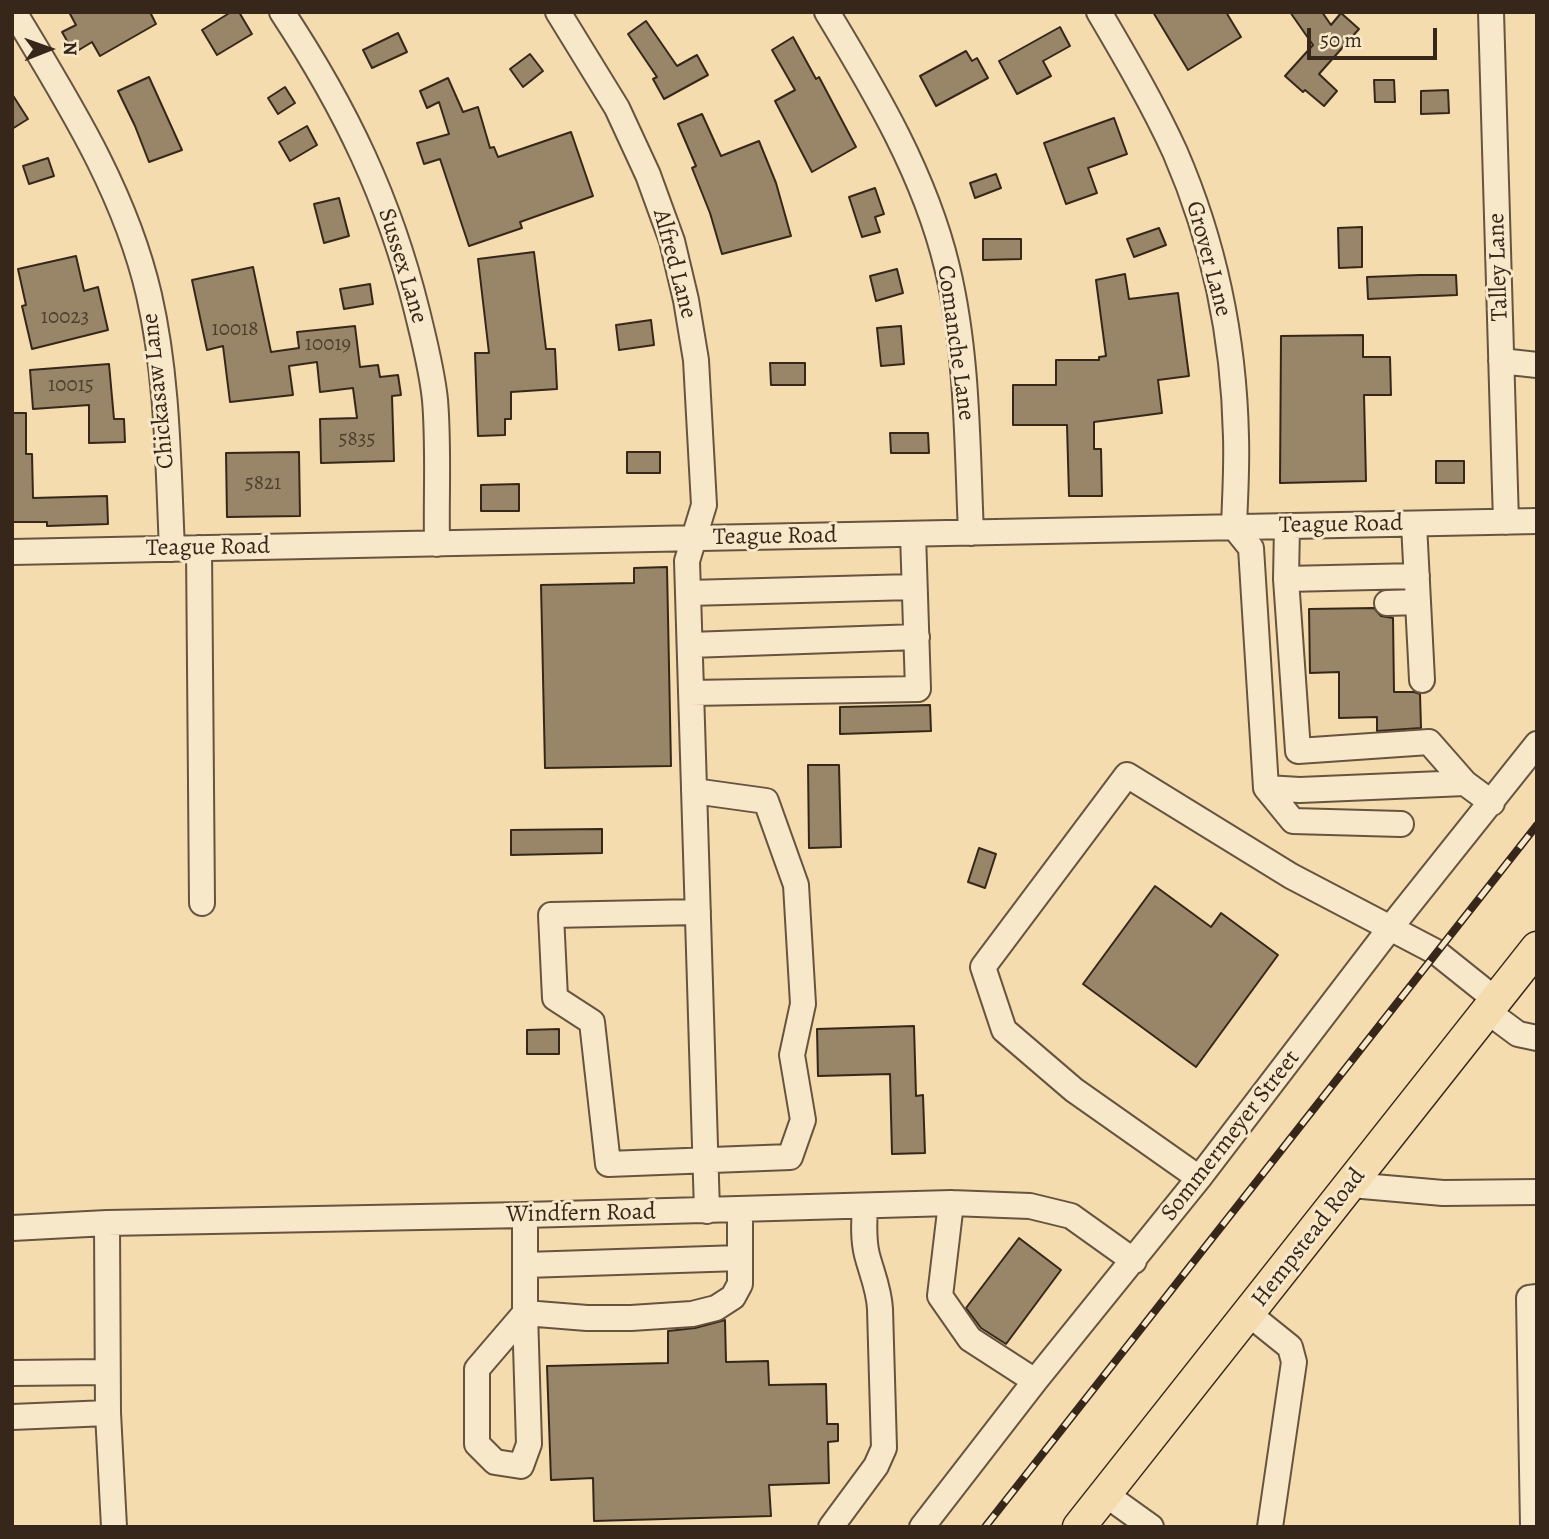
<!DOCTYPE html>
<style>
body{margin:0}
#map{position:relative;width:1549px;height:1539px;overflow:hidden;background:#f4dcae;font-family:Alegreya,serif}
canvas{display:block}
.frame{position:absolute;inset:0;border:14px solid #36271a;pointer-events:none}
.north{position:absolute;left:14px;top:14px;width:70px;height:70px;-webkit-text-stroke:5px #f8e8ca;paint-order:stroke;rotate:89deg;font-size:19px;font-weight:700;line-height:28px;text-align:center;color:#36271a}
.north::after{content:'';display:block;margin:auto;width:24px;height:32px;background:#36271a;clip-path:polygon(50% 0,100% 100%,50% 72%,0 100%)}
.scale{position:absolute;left:1307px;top:28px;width:130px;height:32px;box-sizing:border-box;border:4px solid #36271a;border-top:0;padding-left:9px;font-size:21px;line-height:24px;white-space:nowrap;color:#36271a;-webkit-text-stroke:5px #f8e8ca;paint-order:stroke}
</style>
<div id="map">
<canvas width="1549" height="1539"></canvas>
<div class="frame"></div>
<div class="north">N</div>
<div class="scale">50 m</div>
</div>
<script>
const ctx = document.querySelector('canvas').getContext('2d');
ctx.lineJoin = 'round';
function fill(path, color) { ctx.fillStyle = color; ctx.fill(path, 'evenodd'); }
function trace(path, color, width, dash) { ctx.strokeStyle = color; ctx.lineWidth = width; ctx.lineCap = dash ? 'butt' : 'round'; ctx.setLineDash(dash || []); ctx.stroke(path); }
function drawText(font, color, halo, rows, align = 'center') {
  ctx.font = font + ' Alegreya,serif'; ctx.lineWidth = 6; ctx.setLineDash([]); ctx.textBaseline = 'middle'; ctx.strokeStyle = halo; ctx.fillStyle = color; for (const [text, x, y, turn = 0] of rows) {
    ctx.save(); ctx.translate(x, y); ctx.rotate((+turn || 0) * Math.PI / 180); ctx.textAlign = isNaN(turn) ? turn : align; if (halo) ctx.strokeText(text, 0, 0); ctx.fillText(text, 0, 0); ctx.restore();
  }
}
const building = new Path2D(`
 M 69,12 L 150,12 L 156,24 L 100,56 L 92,42 L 74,53 L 62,32 L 76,25 Z
 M 231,12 L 239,12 L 252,34 L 217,55 L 202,30 Z
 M 1153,12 L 1226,12 L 1241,37 L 1188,70 Z
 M 1290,12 L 1322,12 L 1331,25 L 1341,13 L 1359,29 L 1319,74 L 1337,91 L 1324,106 L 1305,90 L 1303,92 L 1285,76 L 1313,45 Z
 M 646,21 L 677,66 L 697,55 L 708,75 L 664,99 L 653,79 L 657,77 L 628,34 Z
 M 1060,27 L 1070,46 L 1043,61 L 1051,76 L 1017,94 L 999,61 Z
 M 398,33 L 407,52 L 372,68 L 363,50 Z
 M 793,37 L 816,79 L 819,77 L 856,147 L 812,172 L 775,101 L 795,90 L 772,50 Z
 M 966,51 L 972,61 L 977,58 L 988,78 L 936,106 L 920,76 Z
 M 530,54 L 543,71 L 523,87 L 510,69 Z
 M 149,77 L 182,150 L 149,162 L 135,126 L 118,91 Z
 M 448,78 L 463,112 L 478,107 L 490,148 L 494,147 L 498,157 L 571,132 L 593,196 L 520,222 L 522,228 L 469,246 L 440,159 L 424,164 L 417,143 L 449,134 L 439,102 L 427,108 L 420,91 Z
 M 1374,80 L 1394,80 L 1395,102 L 1375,102 Z
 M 285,87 L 295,103 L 278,114 L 268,98 Z
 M 1448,90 L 1449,113 L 1421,114 L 1421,91 Z
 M 12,94 L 28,119 L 12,129 Z
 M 702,114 L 721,156 L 759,141 L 776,183 L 791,236 L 722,254 L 710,213 L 692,168 L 696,166 L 678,124 Z
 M 1114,118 L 1127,154 L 1088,168 L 1097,193 L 1066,204 L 1044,143 Z
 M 307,126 L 317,145 L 290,161 L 279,142 Z
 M 48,158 L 54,176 L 29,184 L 23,166 Z
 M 996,174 L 1001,188 L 975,198 L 970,183 Z
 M 875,188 L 884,214 L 875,217 L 880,232 L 862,237 L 849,197 Z
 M 339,198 L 349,236 L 324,243 L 314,204 Z
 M 1362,227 L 1362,267 L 1339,268 L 1338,228 Z
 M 1159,228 L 1166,245 L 1134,257 L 1127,239 Z
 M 983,239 L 1021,239 L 1021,259 L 983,260 Z
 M 534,252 L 546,349 L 555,349 L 557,389 L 511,392 L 511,419 L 505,419 L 505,435 L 478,436 L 475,353 L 489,353 L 478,259 Z
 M 76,256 L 84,291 L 98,287 L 108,330 L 32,349 L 22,306 L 26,305 L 18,269 Z
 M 253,267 L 271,352 L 299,348 L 297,332 L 355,326 L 360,367 L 378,365 L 380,377 L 398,375 L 401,395 L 392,396 L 394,461 L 321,463 L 320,419 L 357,418 L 353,388 L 320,392 L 317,362 L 289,366 L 293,395 L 230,402 L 223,346 L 207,350 L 192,280 Z
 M 897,269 L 903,293 L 876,301 L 870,276 Z
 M 1125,274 L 1129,299 L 1178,293 L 1189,376 L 1158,380 L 1162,413 L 1094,422 L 1094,449 L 1101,449 L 1102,496 L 1069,496 L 1067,425 L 1013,425 L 1013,385 L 1056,385 L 1056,360 L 1099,360 L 1099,357 L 1106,356 L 1096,280 Z
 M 1420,275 L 1456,275 L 1457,295 L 1368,299 L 1367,277 Z
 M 370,284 L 373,304 L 344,309 L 340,289 Z
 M 651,320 L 654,345 L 619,350 L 616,325 Z
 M 901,326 L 904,364 L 881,366 L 877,328 Z
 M 1363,335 L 1363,357 L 1390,357 L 1391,395 L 1364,395 L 1366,481 L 1280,483 L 1281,336 Z
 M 770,363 L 805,363 L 805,385 L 771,385 Z
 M 109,364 L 114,419 L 124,419 L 125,442 L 89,443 L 89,405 L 33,409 L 30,370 Z
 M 12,413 L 26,413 L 26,454 L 32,454 L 33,498 L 107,496 L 108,524 L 47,526 L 47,522 L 12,522 Z
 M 890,433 L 928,433 L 929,453 L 891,453 Z
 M 299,452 L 300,516 L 227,517 L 226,453 Z
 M 627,452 L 660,452 L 660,473 L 627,473 Z
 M 1436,461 L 1464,461 L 1464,483 L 1436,483 Z
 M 519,484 L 519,511 L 481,511 L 481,485 Z
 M 667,567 L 671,766 L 545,768 L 541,585 L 634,583 L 634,568 Z
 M 1374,608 L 1381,616 L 1393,618 L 1394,692 L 1414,692 L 1420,694 L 1421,728 L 1377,731 L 1377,717 L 1339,718 L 1339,672 L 1310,673 L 1309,609 Z
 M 930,705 L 931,731 L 840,734 L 840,707 Z
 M 808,765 L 839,765 L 841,847 L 809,848 Z
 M 602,829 L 602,853 L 511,855 L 511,830 Z
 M 979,848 L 996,854 L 985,888 L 968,882 Z
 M 1155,886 L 1211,927 L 1221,913 L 1278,955 L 1196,1067 L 1083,984 Z
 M 914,1026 L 916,1096 L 923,1095 L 925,1153 L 892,1154 L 890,1074 L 818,1076 L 817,1029 Z
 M 559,1029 L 559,1054 L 527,1054 L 527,1030 Z
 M 1019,1238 L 1061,1270 L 1006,1344 L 981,1328 L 966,1308 Z
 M 725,1320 L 726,1362 L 768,1361 L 769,1385 L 826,1384 L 827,1424 L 838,1424 L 838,1441 L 828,1442 L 829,1483 L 769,1485 L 771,1516 L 594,1521 L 593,1478 L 551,1480 L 547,1366 L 668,1363 L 668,1331 L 695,1328 Z`);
const minor = new Path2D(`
 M 14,12 C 68,102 125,191 149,295 C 168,378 168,464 172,549
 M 282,12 C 346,109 389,198 417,311 C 424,340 432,370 435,400 C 439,447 436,496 437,544
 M 558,12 L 617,108 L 648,175 L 672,241 L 686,300 L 696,360 L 704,505 L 687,561 L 707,1211
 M 827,12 C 876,93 925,175 947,267 C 968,354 967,444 971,533
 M 1099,12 C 1126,58 1153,104 1175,152 C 1214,242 1234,340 1236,437 C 1237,467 1235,497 1234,527 L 1251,548 L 1266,788 L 1293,821 L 1401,824
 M 1491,12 L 1506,522
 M 1501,361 L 1537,365
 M 1414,524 L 1422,680
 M 1287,526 L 1286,579 L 1298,751 L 1429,742 L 1465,783 L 1492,803
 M 199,548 L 202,903
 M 12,552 L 1537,521
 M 1286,579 L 1417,576
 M 688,593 L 913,587
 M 1387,603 L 1418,602
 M 690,645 L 917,637
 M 691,693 L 918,689 L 913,534
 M 1266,788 L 1300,790 L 1465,783
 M 694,791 L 766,801 L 796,885 L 803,1004 L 792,1055 L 803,1120 L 790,1157 L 608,1164 L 592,1022 L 555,998 L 551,915 L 698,912
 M 1487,1011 L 1518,1034 L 1537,1038
 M 1199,1178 L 1074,1090 L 1004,1030 L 983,967 L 1127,775 L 1291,876 L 1436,952 L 1496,1000
 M 1351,1185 L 1443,1193 L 1537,1192
 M 951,1203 L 940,1296 L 970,1339 L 1035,1381
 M 525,1215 L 525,1313 L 587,1318 L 631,1318 L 692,1314 L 716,1308 L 733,1297 L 740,1284 L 740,1209
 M 107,1223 L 108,1413
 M 12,1228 L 107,1223 L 525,1215 L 951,1203 L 1030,1206 L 1071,1216 L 1134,1261
 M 526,1265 L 740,1258
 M 525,1313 L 529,1444 L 521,1466 L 495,1462 L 477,1444 L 477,1369 Z
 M 1249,1314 L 1290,1347 L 1294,1362 L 1270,1527
 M 12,1373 L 107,1372
 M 12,1417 L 108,1413 L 114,1527
 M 1105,1494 L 1151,1527
 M 831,1527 L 876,1466 L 884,1448 L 880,1309 C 879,1289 872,1274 867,1255 C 863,1239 864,1222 865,1206
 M 922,1527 L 1035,1381 L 1199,1178 L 1391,927 L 1537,744
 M 1533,1527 L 1529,1298 L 1537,1297`);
const major = new Path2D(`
 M 1079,1527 L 1537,948`);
const rail = new Path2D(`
 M 985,1527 L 1537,825`);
const numberNames = [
 ["10023",65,318],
 ["10018",235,330],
 ["10019",328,345],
 ["10015",71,386],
 ["5835",357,440],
 ["5821",263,484]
];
const streetNames = [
 ["Grover Lane",1208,259,75],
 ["Alfred Lane",674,264,75],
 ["Sussex Lane",402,266,73],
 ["Talley Lane",1499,267,-92],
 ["Comanche Lane",955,343,82],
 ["Chickasaw Lane",159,391,-96],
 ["Teague Road",1341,525,-1],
 ["Teague Road",775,537,-1],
 ["Teague Road",208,548,-1],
 ["Sommermeyer Street",1231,1136,-52],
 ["Windfern Road",581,1214,-1],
 ["Hempstead Road",1309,1238,-52]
];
fill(building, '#998567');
trace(building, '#36271a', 2);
trace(minor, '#66543f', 28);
trace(major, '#36271a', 35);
trace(minor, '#f8e8ca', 24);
trace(major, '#f4dcae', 32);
trace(rail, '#36271a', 8);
trace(rail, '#f8e8ca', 5, [16]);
drawText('21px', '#4f3e2d', null, numberNames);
drawText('24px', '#36271a', '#f8e8ca', streetNames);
</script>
